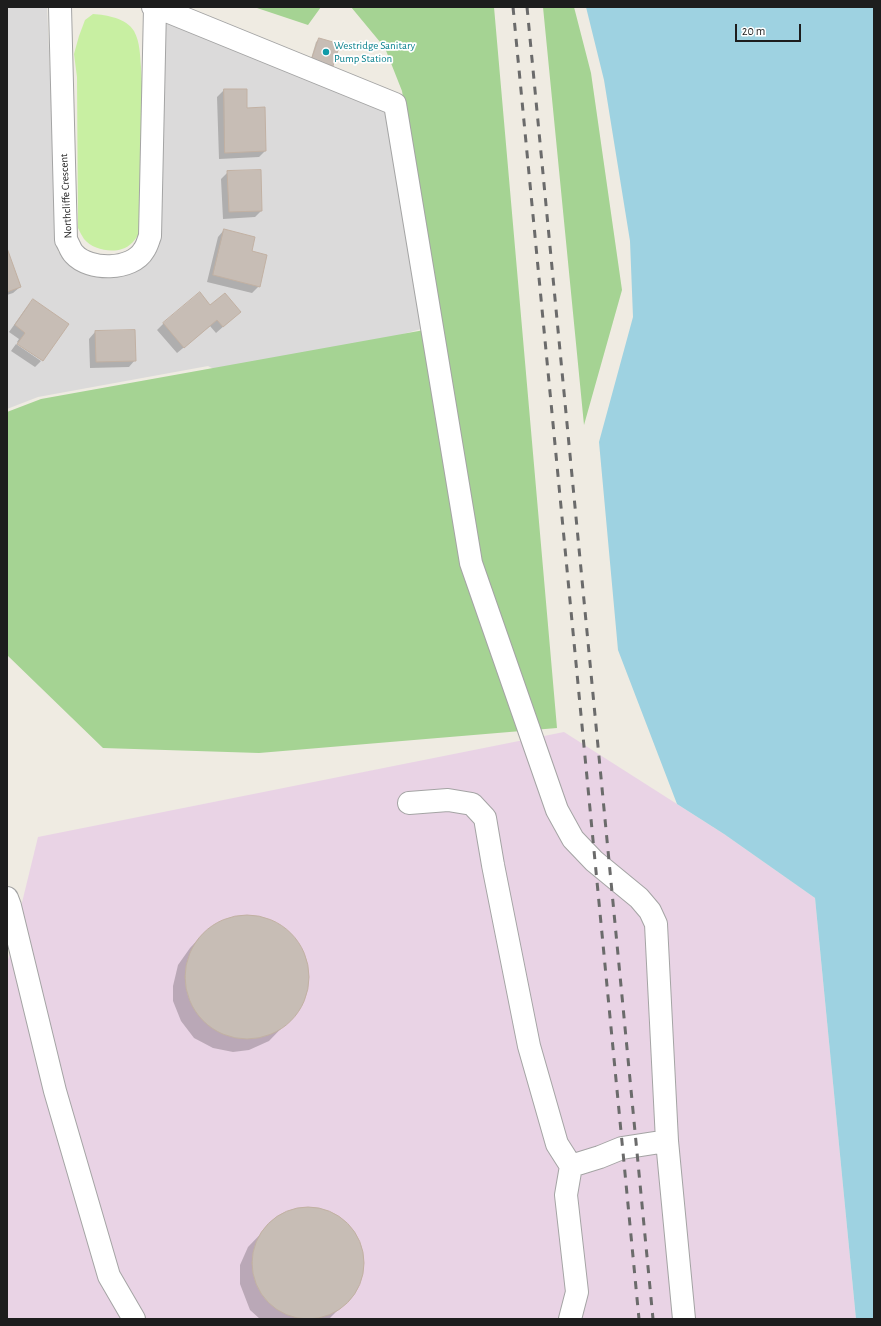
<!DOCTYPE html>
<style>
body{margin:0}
#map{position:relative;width:881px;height:1326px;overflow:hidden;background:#efebe2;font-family:"Alegreya Sans",sans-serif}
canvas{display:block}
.frame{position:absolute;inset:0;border:8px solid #1d1d1d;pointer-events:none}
.scale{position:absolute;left:735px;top:24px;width:66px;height:18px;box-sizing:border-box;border:2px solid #1d1d1d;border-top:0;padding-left:5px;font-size:12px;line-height:14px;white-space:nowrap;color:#1d1d1d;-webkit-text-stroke:3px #fff;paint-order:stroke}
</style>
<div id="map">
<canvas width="881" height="1326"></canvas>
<div class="frame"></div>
<div class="scale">20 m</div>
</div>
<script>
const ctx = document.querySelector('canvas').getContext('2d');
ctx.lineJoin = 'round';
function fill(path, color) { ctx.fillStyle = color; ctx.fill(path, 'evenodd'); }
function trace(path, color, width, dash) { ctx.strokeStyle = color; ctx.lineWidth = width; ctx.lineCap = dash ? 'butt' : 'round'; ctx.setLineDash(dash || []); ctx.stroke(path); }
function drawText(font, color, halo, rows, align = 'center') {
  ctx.font = font + ' "Alegreya Sans",sans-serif'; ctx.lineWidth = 3.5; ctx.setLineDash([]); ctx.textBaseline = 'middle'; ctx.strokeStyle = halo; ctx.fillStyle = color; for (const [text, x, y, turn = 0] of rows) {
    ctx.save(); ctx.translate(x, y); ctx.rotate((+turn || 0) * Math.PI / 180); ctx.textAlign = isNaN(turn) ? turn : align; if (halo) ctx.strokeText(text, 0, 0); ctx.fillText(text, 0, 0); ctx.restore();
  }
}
const residential = new Path2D(`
 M 7,7 L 47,7 L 58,252 L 92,270 L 105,274 L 159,228 L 158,11 L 391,109 L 428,327 L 238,381 L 208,366 L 38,397 L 7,409 Z`);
const industrial = new Path2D(`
 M 564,732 L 724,834 L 815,898 L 856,1319 L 7,1319 L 7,964 L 38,837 Z`);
const grass = new Path2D(`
 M 93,14 C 107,15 126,18 134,31 C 140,42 140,55 141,67 C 145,122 141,177 140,232 C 136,239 130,247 122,249 C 110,253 92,249 84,239 C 82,236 80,232 78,228 L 77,77 L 74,54 L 79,36 L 85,20 Z`);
const forest = new Path2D(`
 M 254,7 L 321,7 L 308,25 Z
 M 351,7 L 494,7 L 557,728 L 259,753 L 103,748 L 7,655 L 7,412 L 41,399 L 441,327 L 402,91 L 385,48 Z
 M 543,7 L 574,7 L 591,73 L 622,290 L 584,425 Z`);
const water = new Path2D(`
 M 586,7 L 874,7 L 874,1319 L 856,1319 L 815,898 L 724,834 L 677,804 L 618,650 L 599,442 L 633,317 L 630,241 L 604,80 Z`);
const shadow = new Path2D(`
 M 319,39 L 332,65 L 329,68 L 310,62 L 316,42 Z
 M 224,90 L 246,90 L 246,109 L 265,151 L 259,157 L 219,159 L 217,97 Z
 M 228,172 L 261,211 L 255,217 L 223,219 L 221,179 Z
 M 224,230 L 251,252 L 259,286 L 252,293 L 207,282 L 218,237 Z
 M 7,251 L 20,287 L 13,293 L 7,295 Z
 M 33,300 L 42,360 L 17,342 L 19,339 L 9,332 L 27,307 Z
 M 210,306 L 233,318 L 216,333 L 210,326 L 177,353 L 157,330 L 164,323 Z
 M 95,332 L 135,360 L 129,367 L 90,368 L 89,339 Z
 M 16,344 L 41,361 L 35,367 L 11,351 Z
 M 239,916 L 261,917 L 280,926 L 296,940 L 306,959 L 308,971 L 306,993 L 297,1012 L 269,1041 L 249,1050 L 233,1052 L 213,1048 L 194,1038 L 181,1021 L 173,1001 L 173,986 L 178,965 L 190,948 L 203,934 L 221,922 Z
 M 308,1208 L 327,1211 L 344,1221 L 356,1236 L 363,1257 L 361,1276 L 354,1294 L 329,1319 L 260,1319 L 250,1310 L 240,1284 L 240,1265 L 248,1247 L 274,1220 L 291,1211 Z`);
const building = new Path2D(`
 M 319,38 L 340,44 L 333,66 L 312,59 Z
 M 224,89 L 247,89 L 247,108 L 265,107 L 266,151 L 225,153 Z
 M 261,170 L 262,211 L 229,212 L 227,171 Z
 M 224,229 L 255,237 L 252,251 L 267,255 L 260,287 L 213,275 Z
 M 7,248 L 21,287 L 7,292 Z
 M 200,292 L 210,305 L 225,293 L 241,312 L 223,327 L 217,320 L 184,348 L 163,323 Z
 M 33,299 L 69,324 L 43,361 L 17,344 L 25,333 L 15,325 Z
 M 135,330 L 136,361 L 96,362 L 95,331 Z
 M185 977a62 62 0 1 1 124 0a62 62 0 1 1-124 0Z
 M252 1263a56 56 0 1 1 112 0a56 56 0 1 1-112 0Z`);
const minor = new Path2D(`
 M 60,7 L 66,240 C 69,244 70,250 74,254 C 89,271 132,271 144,250 C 147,246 148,241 150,236 L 155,8
 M 153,7 L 169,12 L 395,104 L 471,563 L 557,810 L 573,839 L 594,861 L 639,898 L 650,911 L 656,924 L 667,1141
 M 409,803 L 448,800 L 472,804 L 485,818 L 493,865 L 529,1046 L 557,1144 L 571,1166
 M 7,898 L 10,906 L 55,1091 L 109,1276 L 134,1319
 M 570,1319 L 577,1292 L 566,1195 L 571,1166 L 600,1157 L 622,1148 L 667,1141 L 684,1319`);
const rail = new Path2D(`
 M 513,7 L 639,1319
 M 527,7 L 653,1319`);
const markers = [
 [326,52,4,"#0f9aa8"]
];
const cultureNames = [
 ["Westridge Sanitary",334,46],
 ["Pump Station",334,59]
];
const streetNames = [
 ["Northcliffe Crescent",66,196,-93]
];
fill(residential, '#dbdada');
fill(industrial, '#e9d3e5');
fill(grass, '#c8efa2');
fill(forest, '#a5d393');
fill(water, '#9ed2e1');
fill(shadow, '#0003');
fill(building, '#c7bdb5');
trace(building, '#c2b1a3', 1);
trace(minor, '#a4a4a4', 24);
trace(minor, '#fff', 22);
trace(rail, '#6b6b6b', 3, [8, 8]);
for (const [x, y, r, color] of markers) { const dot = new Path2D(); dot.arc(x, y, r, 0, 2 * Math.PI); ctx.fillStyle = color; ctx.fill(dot); trace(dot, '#fff', 1.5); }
drawText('11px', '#0d838f', '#fff', cultureNames, 'left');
drawText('11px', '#1d1d1d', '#fff', streetNames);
</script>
